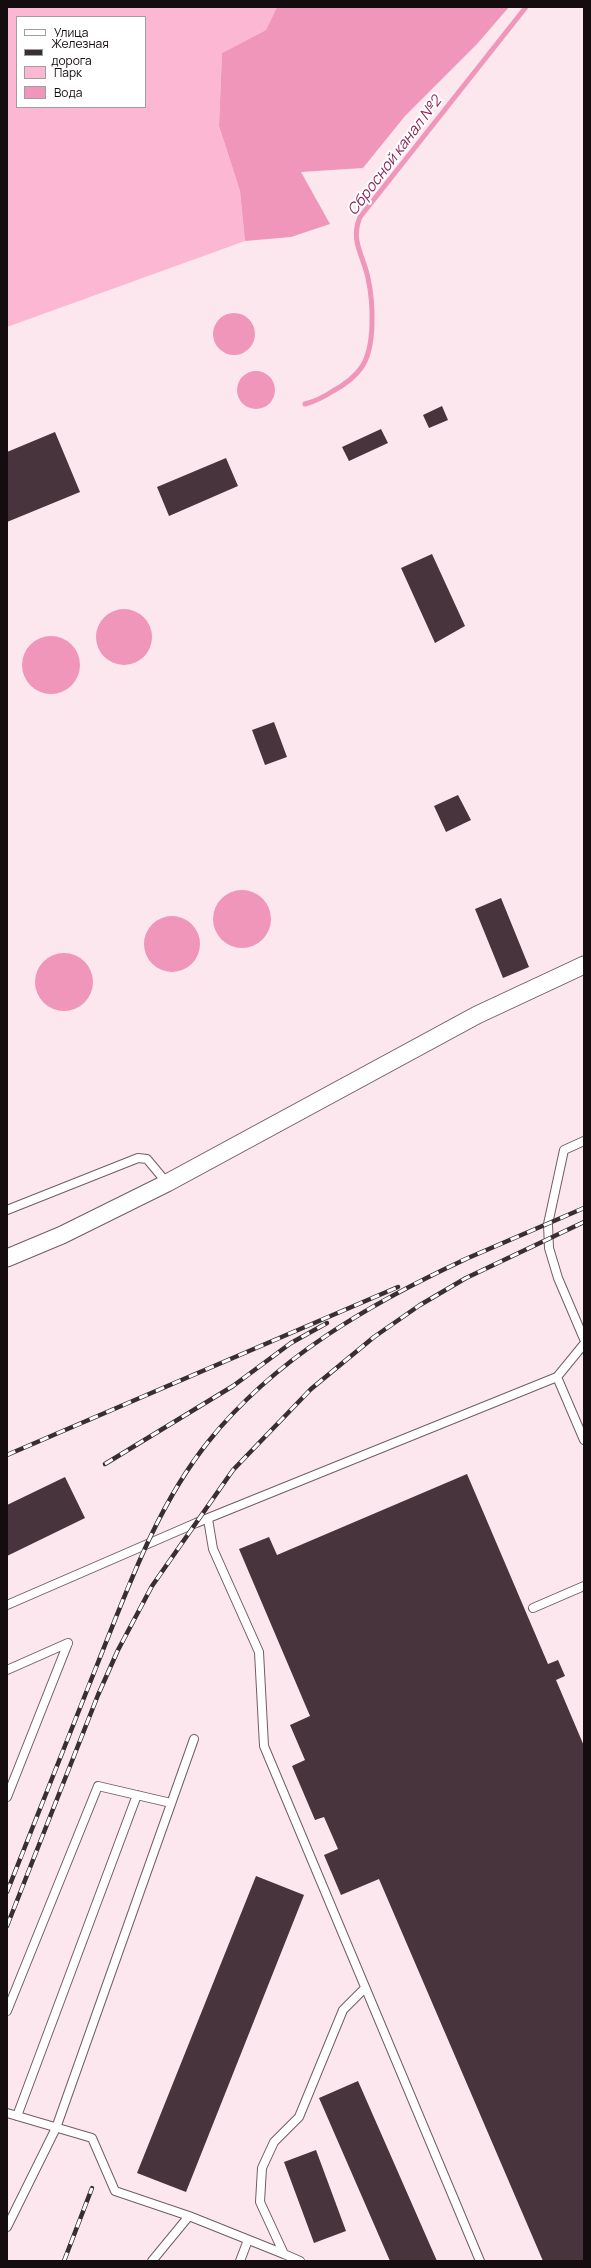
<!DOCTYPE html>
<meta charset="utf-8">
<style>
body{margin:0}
#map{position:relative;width:591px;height:2268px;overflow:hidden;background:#fce7ef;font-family:Manrope,sans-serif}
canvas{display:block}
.frame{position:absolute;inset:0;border:8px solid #150c0f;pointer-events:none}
.legend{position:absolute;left:16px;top:16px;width:130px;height:92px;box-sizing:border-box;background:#fff;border:1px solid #a19e9f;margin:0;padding:5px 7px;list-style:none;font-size:12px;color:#150c0f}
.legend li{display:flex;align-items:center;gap:8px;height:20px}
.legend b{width:20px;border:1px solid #a19e9f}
</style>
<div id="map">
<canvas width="591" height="2268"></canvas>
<div class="frame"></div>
<ul class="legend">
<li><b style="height:5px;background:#fff"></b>Улица</li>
<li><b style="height:5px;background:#392e32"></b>Железная дорога</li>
<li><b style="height:11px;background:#fcb8d3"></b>Парк</li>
<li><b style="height:11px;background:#ef96ba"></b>Вода</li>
</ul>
</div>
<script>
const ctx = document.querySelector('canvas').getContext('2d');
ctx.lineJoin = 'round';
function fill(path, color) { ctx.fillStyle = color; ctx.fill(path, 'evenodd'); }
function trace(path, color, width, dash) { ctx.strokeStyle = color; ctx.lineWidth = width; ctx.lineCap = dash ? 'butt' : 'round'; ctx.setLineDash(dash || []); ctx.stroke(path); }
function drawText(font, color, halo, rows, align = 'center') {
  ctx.font = font + ' Manrope,sans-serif'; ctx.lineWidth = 4; ctx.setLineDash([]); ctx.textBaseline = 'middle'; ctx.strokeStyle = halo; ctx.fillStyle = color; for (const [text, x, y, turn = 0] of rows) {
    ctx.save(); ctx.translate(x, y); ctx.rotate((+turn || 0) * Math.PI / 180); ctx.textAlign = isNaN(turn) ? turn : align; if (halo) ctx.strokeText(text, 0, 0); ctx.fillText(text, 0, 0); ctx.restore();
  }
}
const green = new Path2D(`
 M 7,7 L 277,7 L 266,30 L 222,53 L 219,126 L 240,191 L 245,241 L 7,327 ZM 17,17 L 145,17 L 145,107 L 17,107 Z`);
const water = new Path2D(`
 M 277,7 L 509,7 L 477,44 L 405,116 L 363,168 L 301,172 L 330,224 L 291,237 L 245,241 L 240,191 L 219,126 L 222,53 L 266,30 Z
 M213 334a21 21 0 1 1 42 0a21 21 0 1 1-42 0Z
 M237 390a19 19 0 1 1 38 0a19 19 0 1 1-38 0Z
 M96 637a28 28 0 1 1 56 0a28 28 0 1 1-56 0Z
 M22 665a29 29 0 1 1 58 0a29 29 0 1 1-58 0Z
 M213 919a29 29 0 1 1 58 0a29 29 0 1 1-58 0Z
 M144 944a28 28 0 1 1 56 0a28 28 0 1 1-56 0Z
 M35 982a29 29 0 1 1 58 0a29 29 0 1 1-58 0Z`);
const stream = new Path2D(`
 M 305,404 C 316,401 324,397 333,391 C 344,385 354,378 361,368 C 376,348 373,301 368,278 C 363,254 350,241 360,217 L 526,7`);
const building = new Path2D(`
 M 442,406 L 448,420 L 429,428 L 423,415 Z
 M 381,429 L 388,443 L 349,461 L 342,447 Z
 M 55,432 L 80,492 L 7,522 L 7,452 Z
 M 226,458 L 238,486 L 169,516 L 157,487 Z
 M 432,554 L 465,626 L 435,643 L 401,568 Z
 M 274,722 L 287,757 L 265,765 L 252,730 Z
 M 458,795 L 471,820 L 446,832 L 434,806 Z
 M 501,898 L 529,967 L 503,978 L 475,909 Z
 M 467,1474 L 548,1664 L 558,1660 L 565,1676 L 556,1680 L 584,1746 L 584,2261 L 543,2261 L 379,1879 L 341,1895 L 324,1855 L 338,1849 L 324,1817 L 315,1820 L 292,1766 L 305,1760 L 290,1725 L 310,1716 L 239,1549 L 269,1537 L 277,1555 Z
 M 65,1477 L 85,1518 L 7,1556 L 7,1505 Z
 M 256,1876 L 304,1895 L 186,2192 L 137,2173 Z
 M 358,2081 L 437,2261 L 390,2261 L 319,2098 Z
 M 316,2150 L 346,2231 L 314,2243 L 284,2162 Z`);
const service = new Path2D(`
 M 584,1141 L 564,1150 L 548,1224 L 549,1248 L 558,1278 L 584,1339
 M 7,1210 L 138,1158 L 147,1159 L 167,1183
 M 584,1344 L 557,1377 L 584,1440
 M 208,1519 L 213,1549 L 259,1652 L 264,1746 L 480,2261
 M 7,1605 L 196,1523 L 557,1377
 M 533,1608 L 584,1586
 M 7,1670 L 68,1643
 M 7,1797 L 68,1643
 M 7,2011 L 98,1786 L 171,1803
 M 7,2113 L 92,2138 L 115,2191 L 189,2216
 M 17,2116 L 137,1795
 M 7,2227 L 56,2128 L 194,1739
 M 152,2261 L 189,2216 L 284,2254
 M 240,2261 L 248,2240
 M 300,2261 L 284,2254 L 260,2202 L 262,2168 L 274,2142 L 299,2117 L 343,2010 L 365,1988`);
const minor = new Path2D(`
 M 7,1258 L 62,1235 L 167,1183 L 477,1015 L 584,965`);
const rail = new Path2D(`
 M 461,1261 L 584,1208
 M 7,1455 L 398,1287
 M 105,1464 L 233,1386 L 291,1343 L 327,1323
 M 7,1892 C 38,1815 68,1737 99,1660 C 129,1585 157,1506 208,1442 C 275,1358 371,1303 466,1259
 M 7,1926 L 98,1695 L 118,1650 L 152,1586 L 233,1470 L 311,1389 L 374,1337 L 420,1305 L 466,1278 L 584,1222
 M 64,2261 L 92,2188`);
const waterNames = [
 ["Сбросной канал №2",395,156,-53]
];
fill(green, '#fcb8d3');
fill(water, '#ef96ba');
trace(stream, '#ef96ba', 5);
fill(building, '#48343c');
trace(service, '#735d65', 10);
trace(minor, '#735d65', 19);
trace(service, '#fff', 8);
trace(minor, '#fff', 17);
trace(rail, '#392e32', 4.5);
trace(rail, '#fff', 3, [9]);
drawText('italic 15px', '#8c2659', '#fff', waterNames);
</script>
